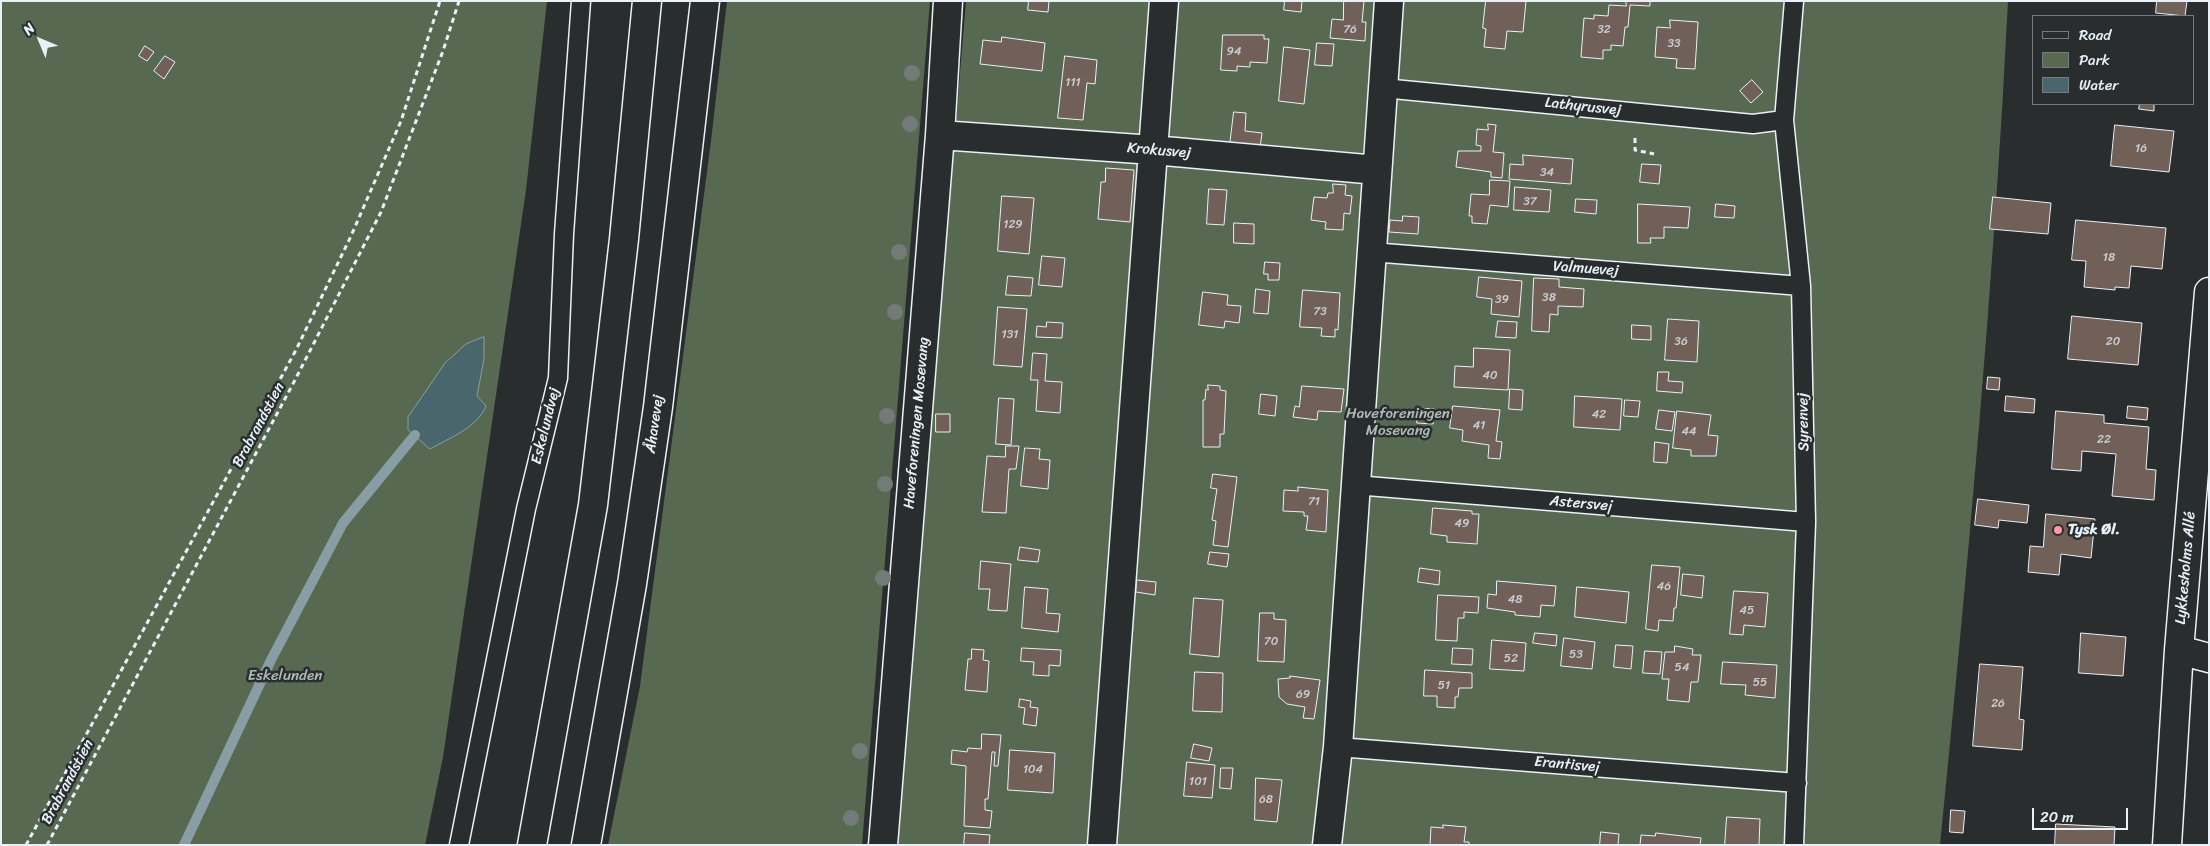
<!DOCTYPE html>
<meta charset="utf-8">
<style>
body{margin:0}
#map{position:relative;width:2210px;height:846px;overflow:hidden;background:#2a2d2e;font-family:Sriracha,sans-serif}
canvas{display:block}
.frame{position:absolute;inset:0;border:2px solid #e8f1f8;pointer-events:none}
.legend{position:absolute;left:2032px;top:15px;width:162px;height:90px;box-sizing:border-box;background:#2a2d2e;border:1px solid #767b7f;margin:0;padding:6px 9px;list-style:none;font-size:15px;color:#e8f1f8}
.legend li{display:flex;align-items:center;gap:10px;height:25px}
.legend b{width:25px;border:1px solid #767b7f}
.north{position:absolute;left:15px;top:15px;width:50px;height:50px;-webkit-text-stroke:4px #2a2d2e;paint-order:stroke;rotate:315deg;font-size:14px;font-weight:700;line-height:20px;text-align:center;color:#e8f1f8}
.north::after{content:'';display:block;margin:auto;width:18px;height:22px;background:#e8f1f8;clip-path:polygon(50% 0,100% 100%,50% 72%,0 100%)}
.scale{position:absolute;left:2032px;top:808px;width:96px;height:22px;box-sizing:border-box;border:2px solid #e8f1f8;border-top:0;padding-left:6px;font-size:15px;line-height:18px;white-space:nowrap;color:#e8f1f8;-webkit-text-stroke:4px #2a2d2e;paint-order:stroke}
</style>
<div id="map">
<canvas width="2210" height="846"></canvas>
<div class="frame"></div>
<ul class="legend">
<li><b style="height:6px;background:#2a2d2e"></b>Road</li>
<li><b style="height:14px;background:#586952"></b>Park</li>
<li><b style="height:14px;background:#49666c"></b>Water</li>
</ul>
<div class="north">N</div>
<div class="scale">20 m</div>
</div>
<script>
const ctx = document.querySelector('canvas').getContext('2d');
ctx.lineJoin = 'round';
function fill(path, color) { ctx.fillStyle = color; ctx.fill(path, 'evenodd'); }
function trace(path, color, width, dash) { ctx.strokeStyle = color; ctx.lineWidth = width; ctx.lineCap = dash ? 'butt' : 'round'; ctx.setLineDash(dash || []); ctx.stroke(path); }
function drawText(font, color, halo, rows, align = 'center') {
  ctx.font = font + ' Sriracha,sans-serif'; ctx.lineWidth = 5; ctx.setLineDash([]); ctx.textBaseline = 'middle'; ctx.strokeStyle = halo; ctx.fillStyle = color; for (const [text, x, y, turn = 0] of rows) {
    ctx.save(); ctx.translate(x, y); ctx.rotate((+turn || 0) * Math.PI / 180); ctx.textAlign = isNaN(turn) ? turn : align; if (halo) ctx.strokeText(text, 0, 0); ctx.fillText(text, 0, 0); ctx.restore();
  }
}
const green = new Path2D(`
 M 1,1 L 547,1 L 526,190 L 443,757 L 425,845 L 1,845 Z
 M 727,1 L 930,1 L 862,845 L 608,845 L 640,686 L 711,141 Z
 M 966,1 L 2008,1 C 1994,283 1968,564 1940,845 L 896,845 Z`);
const water = new Path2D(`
 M 484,337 L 484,359 L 477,396 L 486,406 C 477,428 449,438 430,449 L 408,430 L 408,417 L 445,363 L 466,344 Z`);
const stream = new Path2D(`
 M 184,845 L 271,660 L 343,523 L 415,435`);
const building = new Path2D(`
 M 1029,1 L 1049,1 L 1048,12 L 1028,10 Z
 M 1285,1 L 1302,1 L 1301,12 L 1284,10 Z
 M 1344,1 L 1364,1 L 1362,22 L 1366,22 L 1365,41 L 1330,38 L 1332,19 L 1343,20 Z
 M 1486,1 L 1526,1 L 1523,32 L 1507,31 L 1505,49 L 1484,47 L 1486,29 L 1483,28 Z
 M 1626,1 L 1650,1 L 1650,6 L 1630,5 L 1628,27 L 1625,27 L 1623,46 L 1611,45 L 1611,50 L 1603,50 L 1603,59 L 1581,57 L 1584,18 L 1594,19 L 1594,15 L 1608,16 L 1609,5 L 1626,6 Z
 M 2157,1 L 2187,1 L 2185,16 L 2156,13 Z
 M 1670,20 L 1698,22 L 1695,69 L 1676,68 L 1677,59 L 1655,57 L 1657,27 L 1670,28 Z
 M 1223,35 L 1264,35 L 1264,39 L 1269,39 L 1267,63 L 1250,62 L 1250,67 L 1237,66 L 1237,71 L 1221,70 Z
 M 1002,37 L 1045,43 L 1042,71 L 980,64 L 983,40 L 1001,42 Z
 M 1317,43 L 1334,44 L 1332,66 L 1315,65 Z
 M 145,46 L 154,52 L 147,61 L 139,56 Z
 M 1284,47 L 1310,50 L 1304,104 L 1279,101 Z
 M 165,56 L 175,62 L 164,79 L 154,71 Z
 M 1065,56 L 1097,60 L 1095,84 L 1087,83 L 1083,120 L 1058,118 Z
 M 1752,80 L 1763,92 L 1751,103 L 1740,91 Z
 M 2140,104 L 2154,104 L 2154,111 L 2139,109 Z
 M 1234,112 L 1246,113 L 1245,131 L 1262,133 L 1260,148 L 1230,145 Z
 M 1488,124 L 1496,125 L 1493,152 L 1504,153 L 1502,178 L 1491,177 L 1491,172 L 1456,167 L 1458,151 L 1481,151 L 1481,146 L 1476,145 L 1477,129 L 1488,130 Z
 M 2115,125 L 2174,131 L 2169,172 L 2111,166 Z
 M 1523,155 L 1573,159 L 1571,184 L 1509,179 L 1510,164 L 1523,165 Z
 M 1642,164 L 1661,165 L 1659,184 L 1640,182 Z
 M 1106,168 L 1134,170 L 1130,222 L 1098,219 L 1101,182 L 1105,182 Z
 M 1490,180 L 1510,181 L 1508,207 L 1490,205 L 1487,224 L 1472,223 L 1472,216 L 1469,216 L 1471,194 L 1489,195 Z
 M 1333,184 L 1346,185 L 1345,195 L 1352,196 L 1350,214 L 1344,213 L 1343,230 L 1325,229 L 1326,222 L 1311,220 L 1314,197 L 1327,198 L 1328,193 L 1333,193 Z
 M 1515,187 L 1551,190 L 1549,212 L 1514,210 Z
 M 1209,189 L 1227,190 L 1224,225 L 1207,224 Z
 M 1002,196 L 1034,198 L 1029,254 L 998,251 Z
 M 1993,197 L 2051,203 L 2048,234 L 1990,229 Z
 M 1576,199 L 1597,200 L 1596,214 L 1575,212 Z
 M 1638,204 L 1690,207 L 1688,228 L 1664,227 L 1664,238 L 1650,238 L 1651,243 L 1638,243 Z
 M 1716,204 L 1735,206 L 1734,218 L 1715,217 Z
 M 1403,216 L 1419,217 L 1418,234 L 1389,232 L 1390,220 L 1402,221 Z
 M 2076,220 L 2166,228 L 2162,269 L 2131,266 L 2129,288 L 2115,287 L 2115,290 L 2084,287 L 2086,261 L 2072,260 Z
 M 1234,223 L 1254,224 L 1254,244 L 1234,243 Z
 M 1042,256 L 1065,258 L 1062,287 L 1039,285 Z
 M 1265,262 L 1280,263 L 1279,280 L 1268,280 L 1268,274 L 1264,274 Z
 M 1008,276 L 1033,278 L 1031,296 L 1006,295 Z
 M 1479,277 L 1522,281 L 1519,317 L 1491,314 L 1492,299 L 1477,297 Z
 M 1534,278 L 1559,279 L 1559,287 L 1584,289 L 1583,307 L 1558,306 L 1558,315 L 1550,314 L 1549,332 L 1532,331 Z
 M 1256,289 L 1270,291 L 1268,314 L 1254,313 Z
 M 1303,290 L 1340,293 L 1338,330 L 1335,329 L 1335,337 L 1321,336 L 1322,328 L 1300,327 Z
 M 1203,292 L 1228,295 L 1227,305 L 1241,306 L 1239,323 L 1225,321 L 1224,328 L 1199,325 Z
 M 998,307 L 1027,309 L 1022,367 L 994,365 Z
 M 2072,316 L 2142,323 L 2138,365 L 2068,359 Z
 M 1668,319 L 1699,321 L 1697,362 L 1665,360 Z
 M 1498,321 L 1517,322 L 1516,338 L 1496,337 Z
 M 1047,322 L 1063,323 L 1062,338 L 1036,337 L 1037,326 L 1046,327 Z
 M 1632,325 L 1651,326 L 1651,340 L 1632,339 Z
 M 1474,348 L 1510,350 L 1508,390 L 1454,387 L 1455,366 L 1473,367 Z
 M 1033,353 L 1047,354 L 1045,381 L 1062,382 L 1060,413 L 1036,411 L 1038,380 L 1031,380 Z
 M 1658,372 L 1669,372 L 1668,381 L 1683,382 L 1682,393 L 1657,391 Z
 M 1988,377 L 2000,378 L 1999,390 L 1987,389 Z
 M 1208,385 L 1220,386 L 1220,390 L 1226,391 L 1224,434 L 1220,434 L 1220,447 L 1203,447 L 1203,400 L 1205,400 L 1206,389 L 1208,390 Z
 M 1302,386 L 1344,389 L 1341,412 L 1318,411 L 1317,420 L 1293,417 L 1295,406 L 1299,407 Z
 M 1510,389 L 1523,390 L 1522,410 L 1509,409 Z
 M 1261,394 L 1277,396 L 1275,416 L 1259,414 Z
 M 1575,396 L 1622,399 L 1620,430 L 1574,427 Z
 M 2006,396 L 2035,399 L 2034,413 L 2005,411 Z
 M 999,398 L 1014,399 L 1011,445 L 996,444 Z
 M 1625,400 L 1640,401 L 1638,417 L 1624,416 Z
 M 1453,406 L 1500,410 L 1496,441 L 1502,442 L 1500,459 L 1488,458 L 1489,445 L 1462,441 L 1463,430 L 1450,428 Z
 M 2128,406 L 2148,408 L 2147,420 L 2127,418 Z
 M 1418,408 L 1434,409 L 1433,424 L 1417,423 Z
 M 1659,410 L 1675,412 L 1672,431 L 1656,429 Z
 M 1677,411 L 1711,415 L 1708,435 L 1718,436 L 1716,456 L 1691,456 L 1691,450 L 1673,448 Z
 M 2056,411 L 2104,415 L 2104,423 L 2149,427 L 2146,469 L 2156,470 L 2154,500 L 2112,496 L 2116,454 L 2082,451 L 2081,471 L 2052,469 Z
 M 936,414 L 950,414 L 950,432 L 936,432 Z
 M 1655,442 L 1669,444 L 1667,463 L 1654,462 Z
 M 1006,446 L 1019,446 L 1016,469 L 1009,469 L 1006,513 L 982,512 L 987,456 L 1005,457 Z
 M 1025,448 L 1040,449 L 1039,459 L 1050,460 L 1048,489 L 1021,486 Z
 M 1213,474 L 1237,477 L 1228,547 L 1213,545 L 1216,521 L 1212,520 L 1217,489 L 1211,488 Z
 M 1298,487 L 1328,490 L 1326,532 L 1306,530 L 1308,516 L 1304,516 L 1304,512 L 1283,511 L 1284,490 L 1298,491 Z
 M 1978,499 L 2029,505 L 2027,523 L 1999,520 L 1998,528 L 1975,525 Z
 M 1433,508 L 1472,511 L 1472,514 L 1479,514 L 1477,544 L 1447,542 L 1447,536 L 1431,534 Z
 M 2046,514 L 2095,519 L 2091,558 L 2061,554 L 2059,575 L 2028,572 L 2030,546 L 2043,547 Z
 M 1020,547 L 1040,550 L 1038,562 L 1018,560 Z
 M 1210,552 L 1229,554 L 1227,567 L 1208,564 Z
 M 981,561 L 1011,564 L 1007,611 L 988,610 L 990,589 L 979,589 Z
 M 1652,565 L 1680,567 L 1676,608 L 1674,608 L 1673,621 L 1659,620 L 1658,631 L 1646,629 Z
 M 1420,568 L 1440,571 L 1439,585 L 1418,582 Z
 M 1683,574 L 1704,576 L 1702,598 L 1681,595 Z
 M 1137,580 L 1156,582 L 1155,595 L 1136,592 Z
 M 1497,581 L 1556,586 L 1554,606 L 1541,605 L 1540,617 L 1515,615 L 1515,612 L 1487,608 L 1488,594 L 1496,595 Z
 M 1025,587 L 1048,589 L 1046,613 L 1060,614 L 1058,632 L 1022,628 Z
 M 1577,587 L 1629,592 L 1626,623 L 1575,617 Z
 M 1734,591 L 1768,593 L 1765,627 L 1744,625 L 1743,635 L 1730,634 Z
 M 1438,595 L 1479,597 L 1478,613 L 1464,612 L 1464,618 L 1458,618 L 1457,641 L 1436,640 Z
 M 1194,598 L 1223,600 L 1219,657 L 1190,654 Z
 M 1260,613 L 1274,613 L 1274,619 L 1286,620 L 1284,662 L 1258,661 Z
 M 1535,633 L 1557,635 L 1556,646 L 1533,643 Z
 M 2081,633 L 2126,637 L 2123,676 L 2079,673 Z
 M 1564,638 L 1595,642 L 1592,669 L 1561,666 Z
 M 1492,640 L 1526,643 L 1524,671 L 1490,669 Z
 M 1616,645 L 1633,646 L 1631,669 L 1614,667 Z
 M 1675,646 L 1693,649 L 1692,655 L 1701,655 L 1698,682 L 1691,682 L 1689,702 L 1667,700 L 1669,679 L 1662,679 L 1665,652 L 1674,652 Z
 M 1022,648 L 1061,650 L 1060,666 L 1049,665 L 1049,676 L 1033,675 L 1034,662 L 1021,661 Z
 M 1453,648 L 1473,649 L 1472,665 L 1452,664 Z
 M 972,649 L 984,650 L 983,660 L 989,661 L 987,692 L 965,690 L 968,659 L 971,659 Z
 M 1645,651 L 1662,652 L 1660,674 L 1643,673 Z
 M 1723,662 L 1777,665 L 1775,698 L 1745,695 L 1746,685 L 1721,684 Z
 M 1980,664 L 2023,667 L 2019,719 L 2024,720 L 2022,750 L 1973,746 Z
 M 1425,670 L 1472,673 L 1472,688 L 1459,688 L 1458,697 L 1455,697 L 1455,708 L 1437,707 L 1437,696 L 1424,696 Z
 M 1195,672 L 1223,673 L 1222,712 L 1193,711 Z
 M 1290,676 L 1320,680 L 1314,719 L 1303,718 L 1305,707 L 1287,704 L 1279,697 L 1278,679 L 1290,678 Z
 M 1020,699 L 1031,701 L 1030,707 L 1038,708 L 1036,726 L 1023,724 L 1025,708 L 1019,707 Z
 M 982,734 L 1001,735 L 998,766 L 994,766 L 995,752 L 992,752 L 988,799 L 985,799 L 985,810 L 992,811 L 990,828 L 964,826 L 966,766 L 951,764 L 952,750 L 967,752 L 968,748 L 981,749 Z
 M 1194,744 L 1212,748 L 1209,761 L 1191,758 Z
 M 1010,750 L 1055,753 L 1053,793 L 1008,790 Z
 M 1187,762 L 1215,765 L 1212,798 L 1184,796 Z
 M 1221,768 L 1233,768 L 1231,789 L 1220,788 Z
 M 1256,778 L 1282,780 L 1277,822 L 1255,820 Z
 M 1951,810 L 1965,811 L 1963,833 L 1950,832 Z
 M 1727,817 L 1760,819 L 1759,845 L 1725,845 Z
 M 2056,824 L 2115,827 L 2114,845 L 2055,845 Z
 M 1443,825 L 1466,827 L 1464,842 L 1469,842 L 1469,845 L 1430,845 L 1431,827 L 1443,828 Z
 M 1601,832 L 1619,834 L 1618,845 L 1600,845 Z
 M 965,833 L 990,835 L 989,844 L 991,845 L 964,845 Z
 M 1656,833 L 1701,838 L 1700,845 L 1640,845 L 1641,835 L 1655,836 Z`);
const path = new Path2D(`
 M 1635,138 L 1635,150 L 1654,154
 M 26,845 L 296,350 L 351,236 L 401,121 L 440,1
 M 47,845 L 295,380 L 381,212 L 443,51 L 459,1`);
const service = new Path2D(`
 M 1794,1 L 1784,120 L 1801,286 L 1806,522 L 1794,845
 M 1383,88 L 1753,124 L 1784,120
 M 1371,252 L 1801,286
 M 1355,485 L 1806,522
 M 1338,747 L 1797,783
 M 459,845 L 526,509 L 558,378 L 564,234 L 581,1`);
const minor = new Path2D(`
 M 940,135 L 1153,150 L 1377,170
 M 2179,650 L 2209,658
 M 883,845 L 940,135 L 948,1
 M 1102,845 L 1164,1
 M 1327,845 L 1338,747 L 1389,1
 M 2167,845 L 2179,650 L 2209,292`);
const secondary = new Path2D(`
 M 532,845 L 593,505 L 624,239 L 647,1
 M 586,845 L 632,584 L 658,407 L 705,1`);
const trees = [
 [912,73],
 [910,124],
 [899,252],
 [895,312],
 [887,416],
 [885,484],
 [883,578],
 [860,751],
 [851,818]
];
const markers = [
 [2058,530,5,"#ff9aa2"]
];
const numberNames = [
 ["76",1350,30],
 ["32",1604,30],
 ["33",1674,44],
 ["94",1234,52],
 ["111",1073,83],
 ["16",2141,149],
 ["34",1547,173],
 ["37",1530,202],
 ["129",1013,225],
 ["18",2109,258],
 ["38",1549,298],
 ["39",1502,300],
 ["73",1320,312],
 ["131",1010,335],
 ["36",1681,342],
 ["20",2113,342],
 ["40",1490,376],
 ["42",1599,415],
 ["41",1479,426],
 ["44",1689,432],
 ["22",2104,440],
 ["71",1314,502],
 ["49",1462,524],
 ["46",1664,587],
 ["48",1515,600],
 ["45",1747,611],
 ["70",1271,642],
 ["53",1576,655],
 ["52",1511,659],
 ["54",1682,668],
 ["55",1760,683],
 ["51",1444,686],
 ["69",1303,695],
 ["26",1998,704],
 ["104",1033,770],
 ["101",1198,782],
 ["68",1266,800]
];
const streetNames = [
 ["Lathyrusvej",1583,107,6],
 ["Krokusvej",1159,151,5],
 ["Valmuevej",1586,269,4],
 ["Syrenvej",1804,422,-91],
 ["Haveforeningen Mosevang",917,423,-85],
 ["Åhavevej",655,424,-82],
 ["Brabrandstien",259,425,-62],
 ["Eskelundvej",546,426,-76],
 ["Astersvej",1581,504,5],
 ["Lykkesholms Allé",2186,568,-85],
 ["Erantisvej",1567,765,5],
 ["Brabrandstien",68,782,-62]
];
const parkNames = [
 ["Haveforeningen",1398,414],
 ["Mosevang",1398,431],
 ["Eskelunden",285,676]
];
const poiNames = [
 ["Tysk Øl.",2068,530]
];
fill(green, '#586952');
fill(water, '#49666c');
trace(water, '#899ea4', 1);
trace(stream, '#899ea4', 10);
fill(building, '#706057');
trace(building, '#e8f1f8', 1);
trace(service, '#e8f1f8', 21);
trace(minor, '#e8f1f8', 31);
trace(secondary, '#e8f1f8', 31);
trace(path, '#e8f1f8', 3, [5, 4]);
trace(service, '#2a2d2e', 18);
trace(minor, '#2a2d2e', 28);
trace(secondary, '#2a2d2e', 28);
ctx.fillStyle = '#737b79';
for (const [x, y] of trees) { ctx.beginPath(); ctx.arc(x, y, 8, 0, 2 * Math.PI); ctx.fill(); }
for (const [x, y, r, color] of markers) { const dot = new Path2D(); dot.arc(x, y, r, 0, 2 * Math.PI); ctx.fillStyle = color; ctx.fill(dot); trace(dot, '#2a2d2e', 2); }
drawText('12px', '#cacdd0', null, numberNames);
drawText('15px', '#e8f1f8', '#2a2d2e', streetNames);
drawText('15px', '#aebbb6', '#2a2d2e', parkNames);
drawText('bold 15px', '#e8f1f8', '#2a2d2e', poiNames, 'left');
</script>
